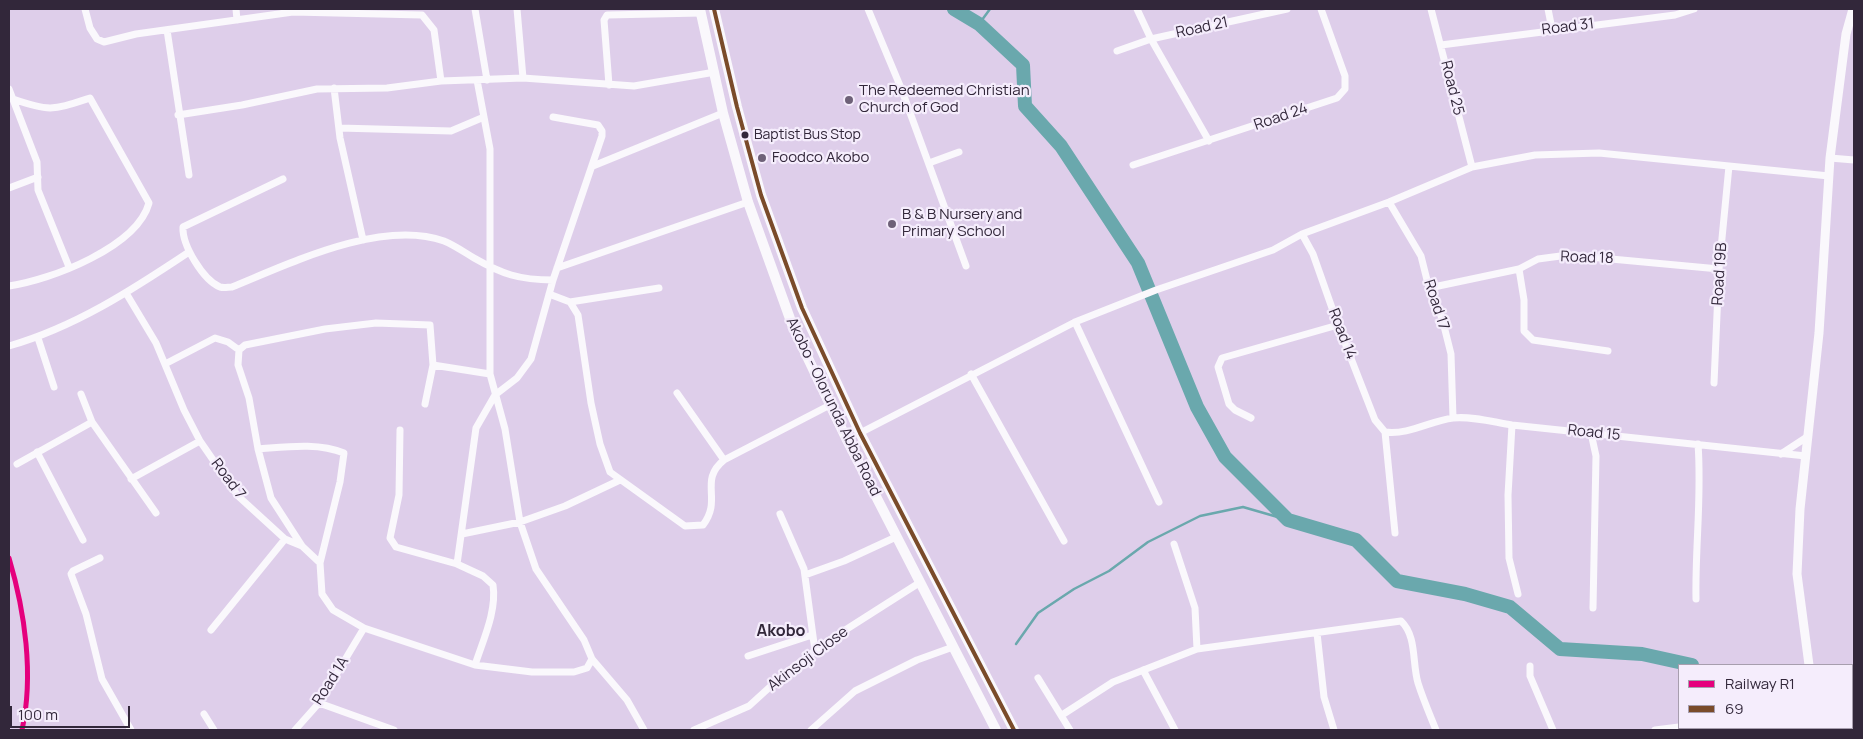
<!DOCTYPE html>
<style>
body{margin:0}
#map{position:relative;width:1863px;height:739px;overflow:hidden;background:#deceea;font-family:Manrope,sans-serif}
canvas{display:block}
.frame{position:absolute;inset:0;border:10px solid #32273a;pointer-events:none}
.legend{position:absolute;left:1678px;top:664px;width:175px;height:65px;box-sizing:border-box;background:#f5edfc;border:1px solid #a79eae;margin:0;padding:6px 9px;list-style:none;font-size:15px;color:#32273a}
.legend li{display:flex;align-items:center;gap:10px;height:25px}
.legend b{width:25px;border:1px solid #a79eae}
.scale{position:absolute;left:10px;top:706px;width:120px;height:22px;box-sizing:border-box;border:2px solid #32273a;border-top:0;padding-left:6px;font-size:15px;line-height:18px;white-space:nowrap;color:#32273a;-webkit-text-stroke:4px #f5edfc;paint-order:stroke}
</style>
<div id="map">
<canvas width="1863" height="739"></canvas>
<div class="frame"></div>
<ul class="legend">
<li><b style="height:6px;background:#e5007d"></b>Railway R1</li>
<li><b style="height:6px;background:#7a4b2a"></b>69</li>
</ul>
<div class="scale">100 m</div>
</div>
<script>
const ctx = document.querySelector('canvas').getContext('2d');
ctx.lineJoin = 'round';
function trace(path, color, width, dash) { ctx.strokeStyle = color; ctx.lineWidth = width; ctx.lineCap = dash ? 'butt' : 'round'; ctx.setLineDash(dash || []); ctx.stroke(path); }
function drawText(font, color, halo, rows, align = 'center') {
  ctx.font = font + ' Manrope,sans-serif'; ctx.lineWidth = 4.5; ctx.setLineDash([]); ctx.textBaseline = 'middle'; ctx.strokeStyle = halo; ctx.fillStyle = color; for (const [text, x, y, turn = 0] of rows) {
    ctx.save(); ctx.translate(x, y); ctx.rotate((+turn || 0) * Math.PI / 180); ctx.textAlign = isNaN(turn) ? turn : align; if (halo) ctx.strokeText(text, 0, 0); ctx.fillText(text, 0, 0); ctx.restore();
  }
}
const stream = new Path2D(`
 M 979,24 L 990,9
 M 1016,644 L 1038,613 L 1074,589 L 1109,571 L 1148,542 L 1200,516 L 1243,507 L 1288,520`);
const river = new Path2D(`
 M 954,9 L 979,24 L 1023,65 L 1025,106 L 1061,146 L 1138,263 L 1197,407 L 1225,457 L 1288,520 L 1356,540 L 1397,581 L 1465,594 L 1510,607 L 1560,649 L 1642,654 L 1692,665
 M 1852,694 L 1854,694`);
const minor = new Path2D(`
 M 85,9 L 90,28 L 97,39 L 104,42 L 136,34 L 293,12 L 422,15 L 434,30 L 441,81
 M 236,9 L 237,20
 M 475,9 L 487,80
 M 517,9 L 523,78
 M 868,9 L 901,88 L 966,266
 M 1137,9 L 1151,39 L 1209,141
 M 1431,9 L 1472,167
 M 1548,9 L 1552,29
 M 167,30 L 189,175
 M 1441,45 L 1675,15 L 1694,9
 M 1117,51 L 1151,39 L 1287,9
 M 477,80 L 490,149 L 490,374 L 505,429 L 520,522 L 536,569 L 584,640 L 592,659 L 627,700 L 644,730
 M 609,85 L 604,20 L 607,15 L 701,13
 M 334,88 L 340,138 L 363,240
 M 9,89 L 37,162 L 38,190 L 69,267
 M 178,115 L 242,105 L 317,89 L 387,88 L 441,81 L 523,78 L 634,86 L 715,72
 M 339,128 L 451,131 L 484,117
 M 1830,158 L 1854,160
 M 929,163 L 959,152
 M 1133,165 L 1337,98 L 1345,89 L 1345,76 L 1321,9
 M 593,166 L 723,113
 M 283,179 L 183,227 C 182,245 203,280 220,287 C 224,288 228,287 232,287 C 291,263 381,219 444,241 C 454,245 464,252 474,258 C 502,274 519,280 553,280
 M 9,188 L 38,177
 M 1389,202 L 1421,256 L 1429,288 L 1442,318 L 1451,354 L 1453,418
 M 1302,234 L 1313,254 L 1338,325 L 1375,420 L 1385,432
 M 557,268 L 748,202
 M 1519,269 L 1524,300 L 1524,331 L 1533,340 L 1608,351
 M 9,286 C 51,280 137,247 149,203 L 90,98 C 53,110 50,112 13,99
 M 1429,288 L 1519,269 L 1538,259 L 1568,255 L 1719,269
 M 126,293 L 156,343 L 184,410 L 200,441 L 238,496 L 285,539 L 302,546 L 320,563 L 322,594 L 333,610 L 364,628 L 475,665 L 532,672 L 574,672 L 587,668 L 592,659
 M 549,294 L 570,302 L 578,315 L 591,403 L 600,444 L 610,472 L 685,526 L 703,525 C 723,499 698,481 724,460 L 830,405
 M 570,302 L 659,288
 M 1075,322 L 1159,502
 M 38,338 L 54,387
 M 9,346 C 75,327 132,290 189,252
 M 165,364 L 215,338 L 228,342 L 239,350
 M 433,365 L 490,374
 M 971,374 L 1064,541
 M 1714,383 L 1719,269 L 1729,166
 M 677,393 L 724,460
 M 81,394 L 92,422 L 156,513
 M 1251,418 L 1235,410 L 1229,404 L 1218,367 L 1222,358 L 1338,325
 M 1512,425 L 1508,495 L 1509,558 L 1518,594
 M 400,430 L 399,495 L 390,538 L 396,547 L 457,564 L 483,576 L 493,585 C 497,611 483,640 475,665
 M 1385,432 C 1409,435 1430,421 1453,418 C 1472,416 1493,422 1512,425 L 1806,456
 M 1385,432 L 1395,533
 M 860,433 L 1075,322 L 1156,290 L 1273,250 L 1302,234 L 1389,202 L 1472,167 L 1535,155 L 1599,153 L 1829,176
 M 1591,433 L 1596,456 L 1593,608
 M 258,449 C 285,447 318,442 344,453 L 340,482 L 320,563
 M 37,452 L 83,540
 M 1781,454 L 1807,437
 M 17,464 L 92,422
 M 131,479 L 200,441
 M 780,514 L 804,569 L 815,651
 M 462,534 L 520,522 L 565,506 L 620,480
 M 1174,544 L 1195,608 L 1197,649
 M 302,546 L 271,498 L 258,449 L 249,398 L 238,365 L 239,350 L 245,345 L 325,329 L 376,323 L 430,325 L 433,365 L 425,404
 M 100,558 L 73,571 L 71,574 L 86,614 L 102,679 L 131,730
 M 457,564 L 476,428 L 495,395 L 517,378 L 531,359 L 553,280 L 602,136 L 602,131 L 598,125 L 553,117
 M 805,575 L 844,561 L 896,537
 M 1696,599 C 1695,547 1702,496 1698,444
 M 211,630 L 285,539
 M 1317,633 L 1324,697 L 1334,730
 M 748,656 L 812,635
 M 1530,666 L 1530,676 L 1553,730
 M 1143,670 L 1175,730
 M 1852,672 L 1854,672
 M 1038,678 L 1070,730
 M 319,703 L 394,730
 M 204,714 L 214,730
 M 1062,715 L 1113,682 L 1197,649 L 1401,621 C 1417,636 1412,663 1418,683 C 1423,699 1430,715 1436,730
 M 295,730 L 319,703 L 364,628
 M 694,730 L 749,706 L 783,675 L 828,641 L 919,583
 M 811,730 L 855,691 L 917,660 L 953,647
 M 1655,730 L 1679,727`);
const tertiary = new Path2D(`
 M 1809,665 L 1797,574 L 1800,509 L 1819,333 L 1830,158 L 1846,34 L 1853,9
 M 1814,728 L 1815,730`);
const secondary = new Path2D(`
 M 700,9 L 723,113 L 748,202 L 793,327 L 847,440 L 996,730
 M 714,9 L 737,107 L 761,195 L 802,308 L 860,433 L 1014,730`);
const bus1 = new Path2D(`
 M 714,9 L 737,107 L 761,195 L 802,308 L 860,433 L 1014,730`);
const rail1 = new Path2D(`
 M 9,558 C 25,612 34,675 22,730`);
const markers = [
 [849,100,5,"#6e6178"],
 [745,135,4.5,"#32273a"],
 [762,158,5,"#6e6178"],
 [892,224,5,"#6e6178"]
];
const busNames = [
 ["Baptist Bus Stop",754,135]
];
const streetNames = [
 ["Road 31",1568,27,-7],
 ["Road 21",1202,28,-12],
 ["Road 25",1452,88,76],
 ["Road 24",1281,117,-19],
 ["Road 18",1587,258,2],
 ["Road 19B",1720,274,-86],
 ["Road 17",1436,305,72],
 ["Road 14",1342,334,69],
 ["Akobo - Olorunda Abba Road",833,407,64],
 ["Road 15",1594,433,6],
 ["Road 7",228,479,53],
 ["Akinsoji Close",808,659,-37],
 ["Road 1A",331,681,-58]
];
const poiNames = [
 ["The Redeemed Christian",859,91],
 ["Church of God",859,108],
 ["Foodco Akobo",772,158],
 ["B & B Nursery and",902,215],
 ["Primary School",902,232]
];
const neighbourhoodNames = [
 ["Akobo",781,632]
];
trace(stream, '#6aa8ad', 2.5);
trace(river, '#6aa8ad', 14);
trace(minor, '#faf8fc', 7);
trace(tertiary, '#faf8fc', 9);
trace(secondary, '#faf8fc', 10);
trace(bus1, '#7a4b2a', 4);
trace(rail1, '#e5007d', 5);
for (const [x, y, r, color] of markers) { const dot = new Path2D(); dot.arc(x, y, r, 0, 2 * Math.PI); ctx.fillStyle = color; ctx.fill(dot); trace(dot, '#f5edfc', 2); }
drawText('14px', '#32273a', '#f5edfc', busNames, 'left');
drawText('15px', '#32273a', '#f5edfc', streetNames);
drawText('15px', '#32273a', '#f5edfc', poiNames, 'left');
drawText('bold 16px', '#32273a', '#f5edfc', neighbourhoodNames);
</script>
